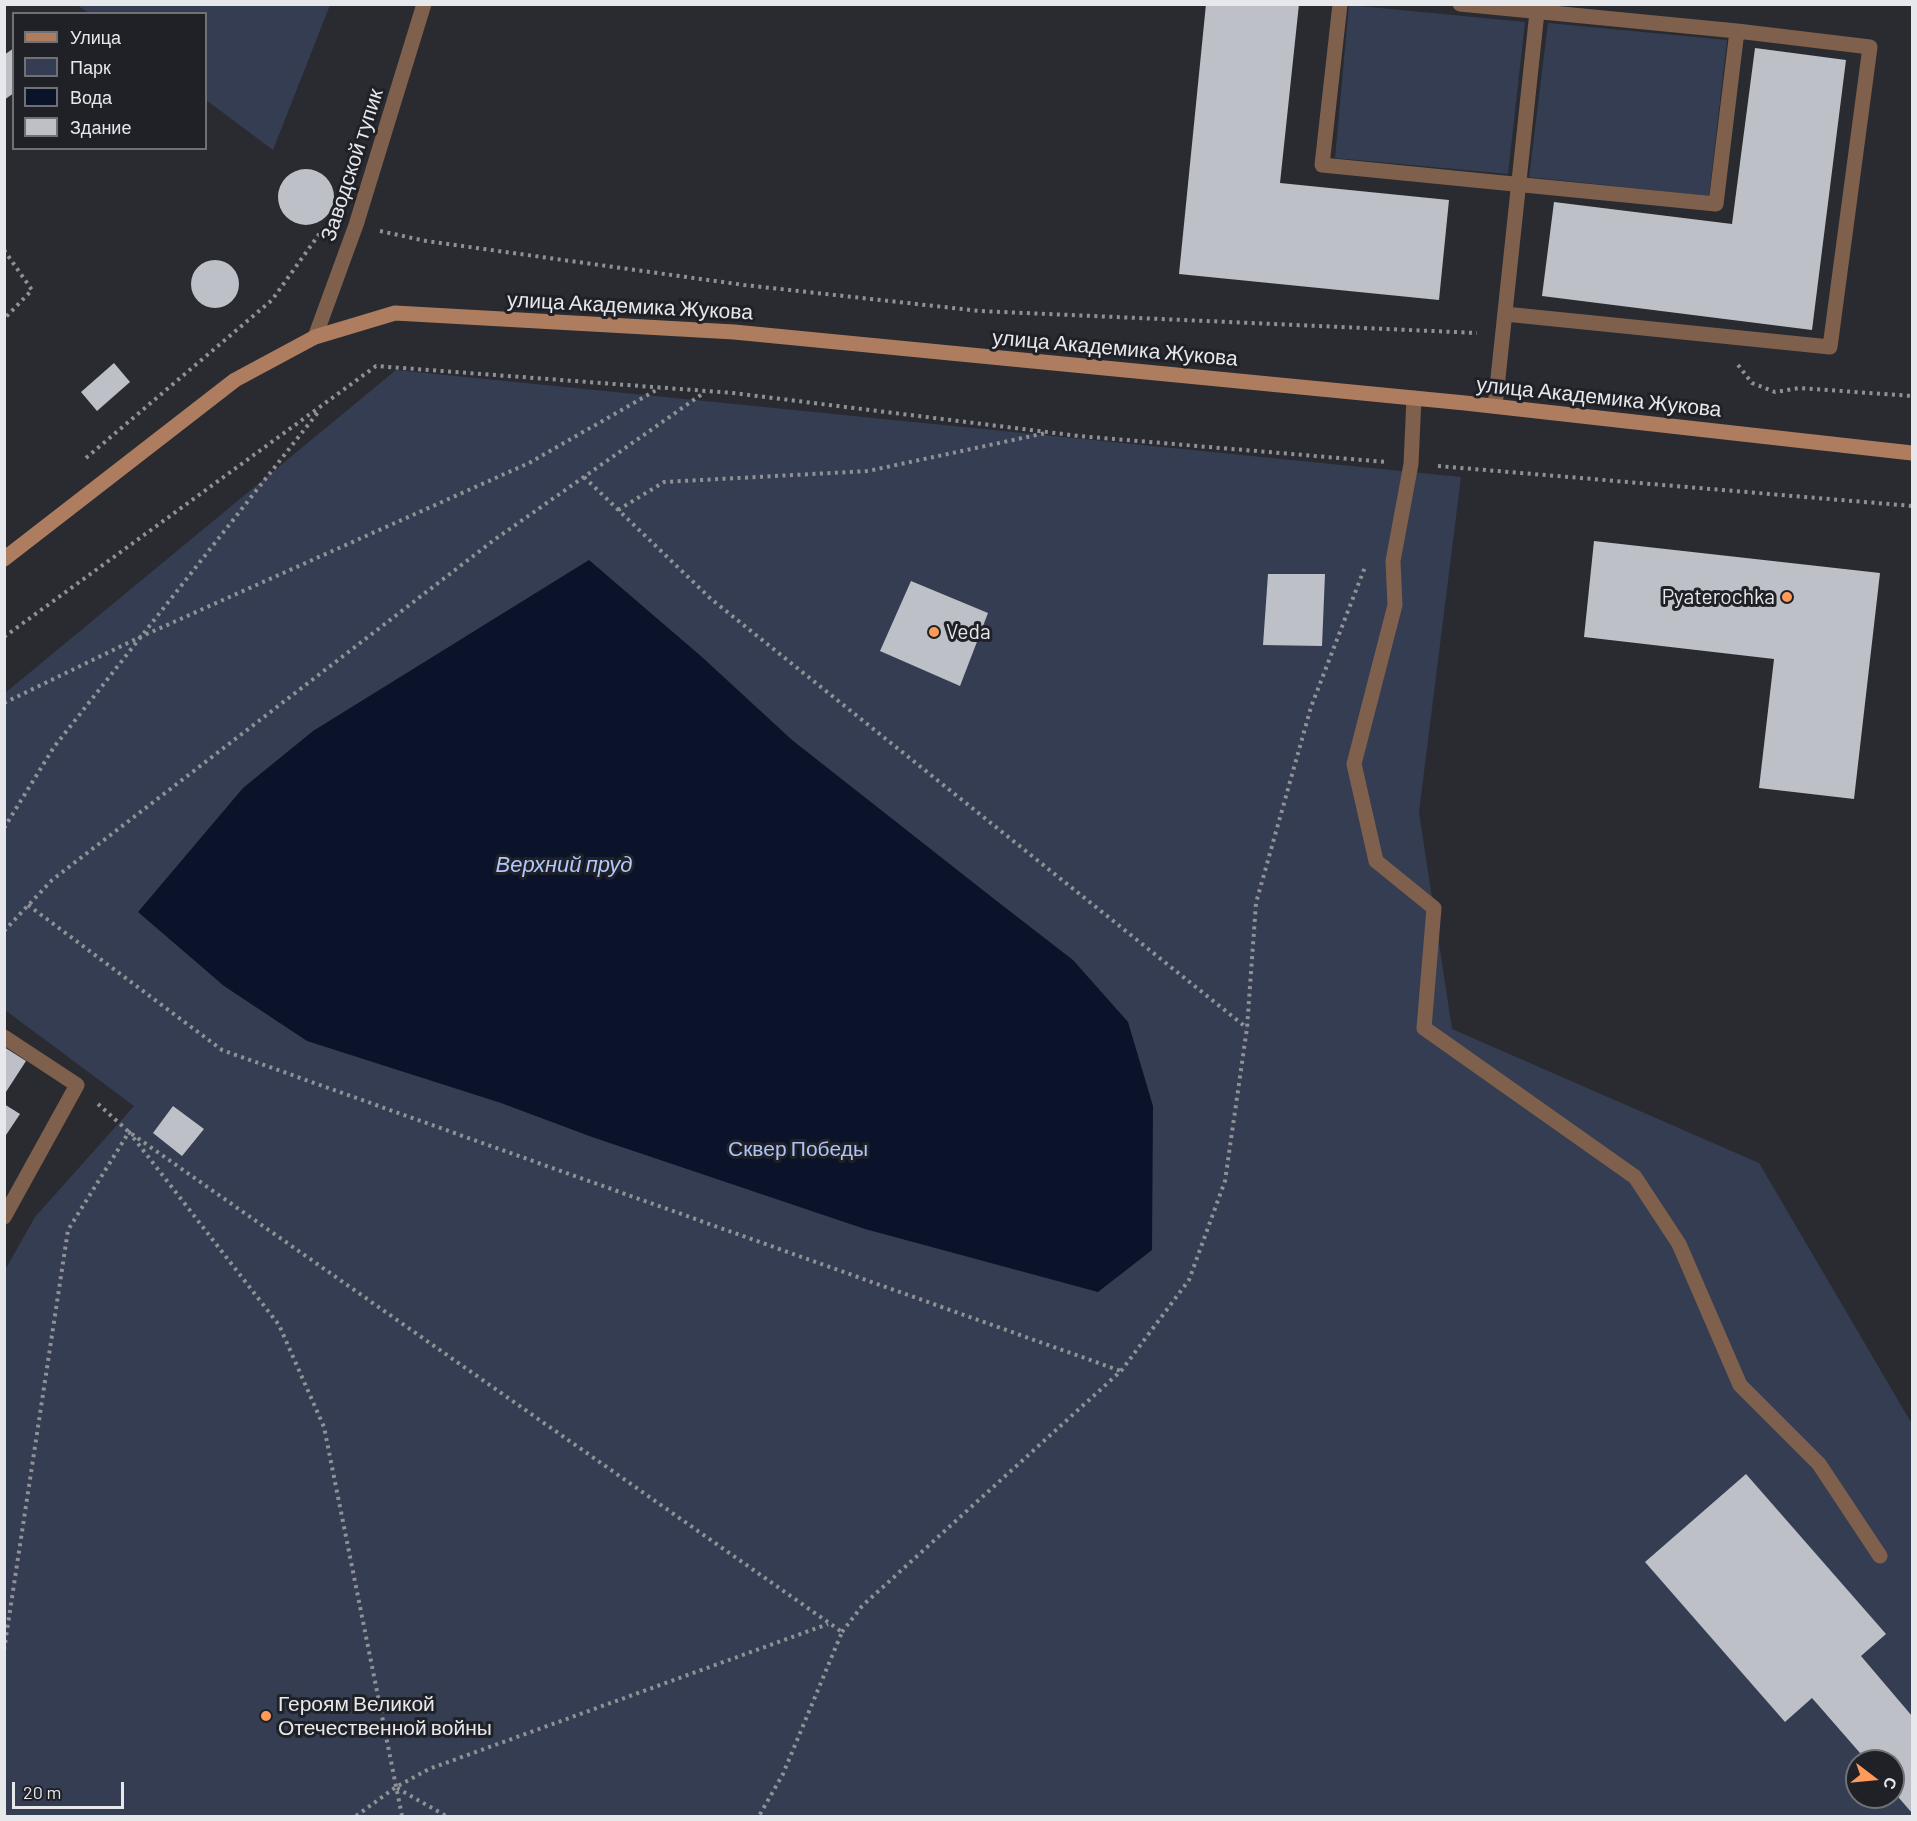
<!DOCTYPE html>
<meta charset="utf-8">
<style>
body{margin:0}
#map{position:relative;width:1917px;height:1821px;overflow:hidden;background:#292b30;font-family:Barlow,sans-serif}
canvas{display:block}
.frame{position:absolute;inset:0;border:6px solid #e6e8eb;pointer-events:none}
.legend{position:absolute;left:12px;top:12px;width:195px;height:138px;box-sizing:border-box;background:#1f2127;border:2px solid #6f7175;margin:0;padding:8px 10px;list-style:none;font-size:18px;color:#e6e8eb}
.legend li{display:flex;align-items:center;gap:12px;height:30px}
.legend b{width:30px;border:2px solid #6f7175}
.north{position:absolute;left:1845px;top:1749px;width:60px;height:60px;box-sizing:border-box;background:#1f2127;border:2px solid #6f7175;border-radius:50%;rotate:106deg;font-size:16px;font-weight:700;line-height:24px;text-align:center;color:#e6e8eb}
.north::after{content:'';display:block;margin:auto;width:21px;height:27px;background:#fe9b59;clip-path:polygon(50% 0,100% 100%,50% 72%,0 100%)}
.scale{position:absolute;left:12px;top:1782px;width:112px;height:27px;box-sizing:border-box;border:3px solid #e6e8eb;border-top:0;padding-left:8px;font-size:18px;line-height:21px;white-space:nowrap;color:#e6e8eb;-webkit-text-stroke:4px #1f2127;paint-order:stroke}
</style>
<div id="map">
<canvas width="1917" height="1821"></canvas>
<div class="frame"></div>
<ul class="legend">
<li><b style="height:8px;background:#ae7d5f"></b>Улица</li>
<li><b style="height:16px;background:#353d53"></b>Парк</li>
<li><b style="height:16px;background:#0b132b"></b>Вода</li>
<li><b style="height:16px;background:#bdc0c7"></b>Здание</li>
</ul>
<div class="north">С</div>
<div class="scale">20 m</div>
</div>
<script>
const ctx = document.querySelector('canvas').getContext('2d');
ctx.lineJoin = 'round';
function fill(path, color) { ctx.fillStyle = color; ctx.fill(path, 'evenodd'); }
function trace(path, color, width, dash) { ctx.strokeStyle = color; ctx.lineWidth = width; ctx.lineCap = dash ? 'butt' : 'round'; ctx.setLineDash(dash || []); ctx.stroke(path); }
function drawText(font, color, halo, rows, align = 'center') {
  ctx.font = font + ' Barlow,sans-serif'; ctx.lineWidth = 6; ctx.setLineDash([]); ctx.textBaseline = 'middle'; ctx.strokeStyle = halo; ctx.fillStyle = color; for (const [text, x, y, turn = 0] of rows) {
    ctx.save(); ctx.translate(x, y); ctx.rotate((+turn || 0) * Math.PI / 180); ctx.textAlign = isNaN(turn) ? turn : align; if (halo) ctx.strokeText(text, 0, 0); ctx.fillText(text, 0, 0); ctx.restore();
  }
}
const green = new Path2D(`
 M 77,5 L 330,5 L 273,150 L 206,100 L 206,14 L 89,13 Z
 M 1349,5 L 1525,22 L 1508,174 L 1335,158 Z
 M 1548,23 L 1727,40 L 1709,196 L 1529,177 Z
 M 396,370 L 1461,477 L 1419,812 L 1452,1029 L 1759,1163 L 1912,1424 L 1912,1816 L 5,1816 L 5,1270 L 35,1217 L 134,1106 L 5,1010 L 5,693 ZM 1857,1761 L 1893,1761 L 1893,1797 L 1857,1797 Z`);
const water = new Path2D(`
 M 589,560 L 702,657 L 792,740 L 998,902 L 1073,960 L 1128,1022 L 1153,1106 L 1152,1250 L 1098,1292 L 865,1229 L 592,1137 L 501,1103 L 307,1041 L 224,986 L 138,912 L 243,788 L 313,731 Z`);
const building = new Path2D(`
 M 1206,4 L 1299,4 L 1280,183 L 1449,200 L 1439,300 L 1179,274 Z
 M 14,48 L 14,93 L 4,100 L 4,55 Z
 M 1755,48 L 1846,60 L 1812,330 L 1542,296 L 1554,202 L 1732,224 Z
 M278 197a28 28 0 1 1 56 0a28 28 0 1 1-56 0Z
 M191 284a24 24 0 1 1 48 0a24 24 0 1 1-48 0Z
 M 114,363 L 130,382 L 97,411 L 81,392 Z
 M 1594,541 L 1880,573 L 1854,799 L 1759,788 L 1774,659 L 1584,637 Z
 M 1268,574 L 1325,574 L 1322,646 L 1263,645 Z
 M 911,581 L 988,613 L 960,686 L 880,651 Z
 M 4,1047 L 26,1061 L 4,1095 Z
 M 4,1104 L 20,1114 L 4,1138 Z
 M 173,1106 L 204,1129 L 182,1156 L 153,1133 Z
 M 1746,1474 L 1886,1634 L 1861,1656 L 1912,1716 L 1912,1813 L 1893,1791 L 1893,1761 L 1867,1761 L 1812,1698 L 1785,1722 L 1645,1562 Z`);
const path = new Path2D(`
 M 380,231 L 426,241 L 744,285 L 980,311 L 1477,333
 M 4,250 L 32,290 L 4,319
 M 1738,365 L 1752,383 L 1775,392 L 1799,388 L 1912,396
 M 86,458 L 272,300 L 325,226
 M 1438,466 L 1912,506
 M 584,477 L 711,599 L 1247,1028
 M 618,510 L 664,482 L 868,471 L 1046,433
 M 4,637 L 376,366 L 733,393 L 1079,436 L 1386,462
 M 4,703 L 138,638 L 529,463 L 660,388
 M 4,828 L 54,747 L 319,411
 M 28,905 L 222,1050 L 1121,1371
 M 4,931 L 52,880 L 494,540 L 705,392
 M 98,1104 L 129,1132 L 842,1632 L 783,1774 L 759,1816
 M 842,1632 L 862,1606 L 1121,1371 L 1189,1280 L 1225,1181 L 1247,1028 L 1256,903 L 1311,707 L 1365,567
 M 4,1650 L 68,1230 L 129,1132 L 279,1325 L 324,1427 L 402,1816
 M 397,1788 L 446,1816
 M 356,1816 L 396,1787 L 429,1769 L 828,1624`);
const lane = new Path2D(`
 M 1340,4 L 1322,165 L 1716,204 L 1737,31
 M 1460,4 L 1737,31 L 1870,47 L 1830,347 L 1505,314
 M 1414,398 L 1411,464 L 1393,561 L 1395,605 L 1354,764 L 1376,861 L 1434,908 L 1424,1028 L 1635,1177 L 1679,1244 L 1740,1385 L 1819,1464 L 1880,1556
 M 1495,406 L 1537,12
 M 4,1037 L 77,1085 L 4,1217`);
const street = new Path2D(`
 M 315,337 L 356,225 L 424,4`);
const secondary = new Path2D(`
 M 4,559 L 235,380 L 315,337 L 395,313 L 734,332 L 1465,403 L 1912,453`);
const markers = [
 [1787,597,6,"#fe9b59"],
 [934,632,6,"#fe9b59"],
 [266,1716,6,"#fe9b59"]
];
const streetNames = [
 ["Заводской тупик",352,165,-72],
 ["улица Академика Жукова",630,306,3],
 ["улица Академика Жукова",1115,348,5],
 ["улица Академика Жукова",1599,397,6]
];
const poiNames = [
 ["Pyaterochka",1775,597,"right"],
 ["Veda",946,632],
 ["Героям Великой",278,1704],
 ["Отечественной войны",278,1728]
];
const parkNames = [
 ["Сквер Победы",798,1149]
];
const waterNames = [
 ["Верхний пруд",564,865]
];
fill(green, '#353d53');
fill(water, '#0b132b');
fill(building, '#bdc0c7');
trace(path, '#8f9195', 4, [3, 4.5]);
trace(lane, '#7f604d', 15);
trace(street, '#7f604d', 15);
trace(secondary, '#ae7d5f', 15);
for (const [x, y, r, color] of markers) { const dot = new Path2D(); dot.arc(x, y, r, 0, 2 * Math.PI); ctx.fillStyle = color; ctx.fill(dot); trace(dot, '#1f2127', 2); }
drawText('21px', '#e6e8eb', '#1f2127', streetNames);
drawText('21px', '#e6e8eb', '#1f2127', poiNames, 'left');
drawText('21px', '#aec3f9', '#1f2127', parkNames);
drawText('italic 22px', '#b1c7fd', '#1f2127', waterNames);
</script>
